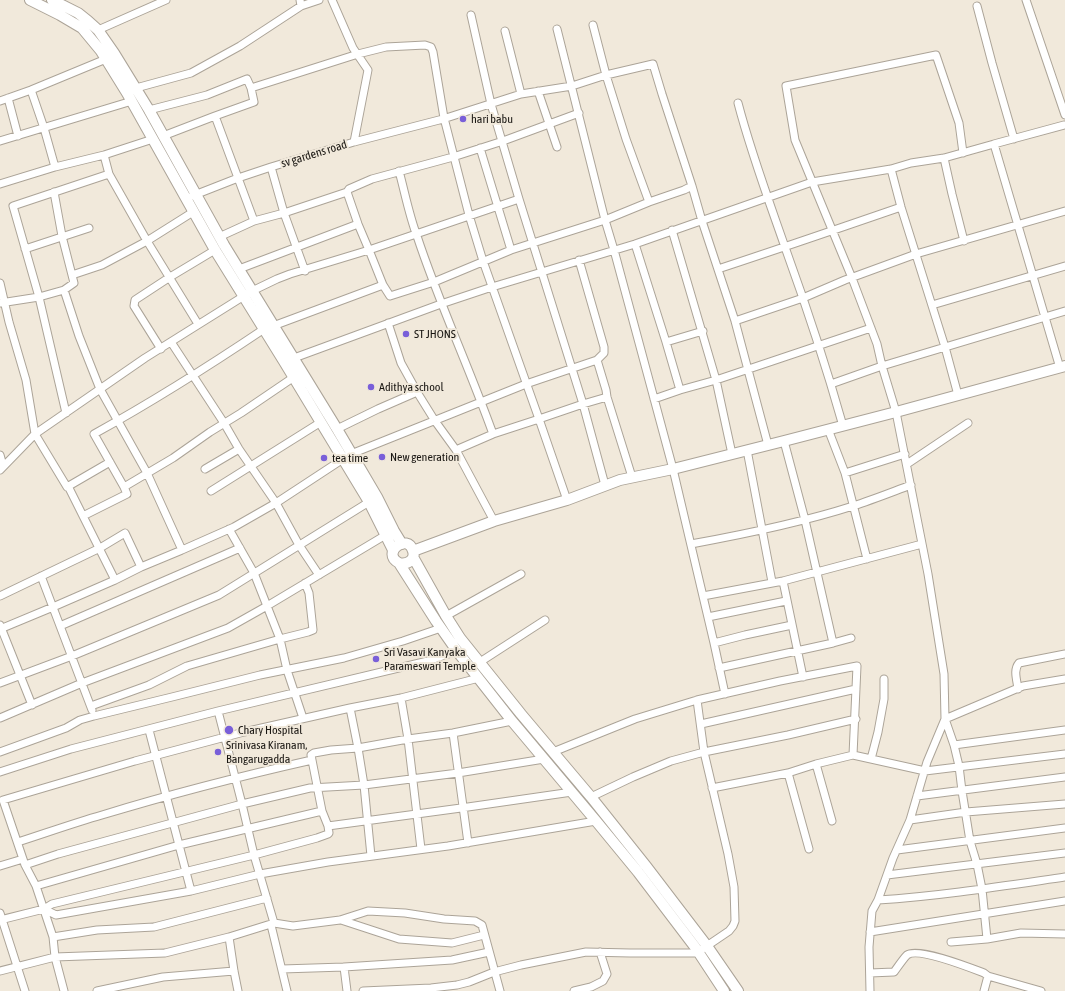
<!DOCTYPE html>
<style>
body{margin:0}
canvas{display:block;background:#f1e9db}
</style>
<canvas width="1065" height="991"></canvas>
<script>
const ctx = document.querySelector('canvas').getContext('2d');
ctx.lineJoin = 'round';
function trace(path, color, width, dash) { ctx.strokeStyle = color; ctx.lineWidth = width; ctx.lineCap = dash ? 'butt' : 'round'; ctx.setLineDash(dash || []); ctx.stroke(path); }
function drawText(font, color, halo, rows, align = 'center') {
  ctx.font = font + ' "Asap Condensed",sans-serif'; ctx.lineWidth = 4; ctx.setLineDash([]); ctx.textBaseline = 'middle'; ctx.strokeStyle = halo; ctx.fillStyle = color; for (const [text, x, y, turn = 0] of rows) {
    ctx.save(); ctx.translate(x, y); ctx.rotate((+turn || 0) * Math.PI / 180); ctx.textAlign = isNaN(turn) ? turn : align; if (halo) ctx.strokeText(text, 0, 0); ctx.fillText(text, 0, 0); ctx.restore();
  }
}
const street = new Path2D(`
 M 332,0 L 353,48 L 368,70 L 354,142
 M 1026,0 L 1065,115
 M 301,6 L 319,0
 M 977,6 L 992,63 L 1014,139
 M 471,15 L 491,104 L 519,199 L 583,404 L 605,485
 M 593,25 L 606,75 L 626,139 L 649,202
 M 557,29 L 605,220 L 614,250 L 673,469 L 714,643 L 745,635 L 792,625
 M 98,30 L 166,0
 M 505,31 L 521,94
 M 136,88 L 191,73 L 240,46 L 301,6 L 300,0
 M 251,88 L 358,54 L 386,47 L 425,45 L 431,47 L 433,52 L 444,118 L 469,215 L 483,261 L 539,419 L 567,500
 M 31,90 L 44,128 L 55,167
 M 538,91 L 557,147
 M 8,98 L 18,136
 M 0,101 L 31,90 L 106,59
 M 738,103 C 751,153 769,201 786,250 C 807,308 826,366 843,426
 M 149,110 L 207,95 L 247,79 L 251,88 L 254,102 L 215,116 L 163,136
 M 215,116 L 254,221
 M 0,141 L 132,101
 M 994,144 L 1064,125
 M 480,148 L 511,250
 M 104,155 L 109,174 L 147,241 L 198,324
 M 944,158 L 952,194 L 964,241
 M 271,167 L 284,213 L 305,271
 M 891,169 L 901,207 L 945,347 L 958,395
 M 399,171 C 405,193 409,215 417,236 C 439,303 469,367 493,434
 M 0,184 L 55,167 L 104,155 L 153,139
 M 347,192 L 358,224 L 369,250 L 383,285 L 390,296 L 434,282 L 511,250 L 605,220 L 649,202 L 684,190 L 692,186
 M 192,196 L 238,178 L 271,167 L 354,142 L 443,119 L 521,94 L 572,86 L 606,75 L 653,64 L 662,94 L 692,186 L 702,221 L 735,321 L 768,445
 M 672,230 L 716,380 L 732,454
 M 219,237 L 254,221 L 284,213 L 347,192 L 349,189 L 372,179 L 453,157 L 503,141 L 579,113
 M 635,244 L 666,342 L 680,390
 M 25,249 L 89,228
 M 239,269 L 358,224
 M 718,269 C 779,249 840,228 901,207
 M 72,275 L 102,265 L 147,241 L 193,212
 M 0,283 L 9,322 L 26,380 L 35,434 L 67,487 L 69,488 L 115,580
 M 64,290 L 79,336 L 100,389 L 147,473 L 182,550
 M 0,303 L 39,297 L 64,290 L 74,283 L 62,236 L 54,192
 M 932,305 L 1065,266
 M 735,321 L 803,298 L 845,280 L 916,254 L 1065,211
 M 388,323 L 401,363 L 417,392 L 435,421 L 456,450 L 494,521
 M 273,326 L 383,285
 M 171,342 L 224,423 L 239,449 L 276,503 L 299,545 L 319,575
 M 666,342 L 703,331
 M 161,349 L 134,306 L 135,300 L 170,277 L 215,250
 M 294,358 L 441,304 L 492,287 L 635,244 L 812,182 L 891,169 L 911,163 L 944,158 L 994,144 L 1060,368
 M 597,360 L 606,390 L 607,397 L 632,477
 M 831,384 L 882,366 L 1065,311
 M 654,399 L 680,390 L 716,380 L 871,328
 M 66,413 L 39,297 L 13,206 L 109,174
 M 337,429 L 378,409 L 417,392
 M 828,429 L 845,473 L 867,559
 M 784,441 L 805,520 L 833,643
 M 456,450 L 493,434 L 539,419 L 583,404 L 607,397
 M 747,450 L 772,582
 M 0,455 L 3,466
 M 907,464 L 968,423
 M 205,469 L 239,449
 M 0,470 L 35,434 L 145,358 L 252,291 L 277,279 L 290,274 L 369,250 L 519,199
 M 845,473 L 905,454
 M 67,487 L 110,462
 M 124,487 L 173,458 L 210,432 L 241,413 L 294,377
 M 211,491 L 321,422
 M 83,516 L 127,494 L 124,487 L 94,434 C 152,402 209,366 264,329
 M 229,529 L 254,573 L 280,639 L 287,670 L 303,718
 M 691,544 C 746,534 800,523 853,506 C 872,500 892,492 911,485
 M 41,576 L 92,710
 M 783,581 L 803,677
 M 0,596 L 100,548 L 125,533 L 141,567
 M 703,596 L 783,581 L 922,544
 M 446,616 L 521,574
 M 708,617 L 786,601
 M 0,625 L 32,705
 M 60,626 L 240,548
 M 0,629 L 53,607 L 115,580 L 141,567 L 182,550 L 234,527 L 276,503 L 343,459 L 351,454 L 526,384 L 597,360 L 604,353 L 604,347 L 579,260
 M 714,643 L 725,694
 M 480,662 L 545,620
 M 719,668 L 833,643 L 851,638
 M 0,683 L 72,656 L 219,595 L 369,502
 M 1018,689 C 1017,680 1013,670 1019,663 L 1065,654
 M 401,698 L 408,739 L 421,849
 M 91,706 L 149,685 L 187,666 L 280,639 L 308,632 L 313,630 L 309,593 L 305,583
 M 350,708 L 358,748 L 364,785 L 371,856
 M 218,711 L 242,804 L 310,788 L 364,785 L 458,773 L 544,759
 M 0,718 L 82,683 L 228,628 L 267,606 L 389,533
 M 701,724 L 856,689
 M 149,730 L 191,891 L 260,874 L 328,862 L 448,846 L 596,821
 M 453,733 L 468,843
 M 954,745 L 1065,730
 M 0,752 L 66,728 L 80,720 L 94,716 L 172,697 L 260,675 L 344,658 L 403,641 L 441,628
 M 553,752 L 635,719 L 697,700 L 780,681 L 857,666 L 853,755
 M 871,759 L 878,732 L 884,699 L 884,679
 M 816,764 L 832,821
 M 0,772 L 71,749 L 218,711 L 428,661 L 457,651
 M 788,773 L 809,849
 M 712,788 L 788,773 L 816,764 L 853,755 L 925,771 L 1065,754
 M 917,796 L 1065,777
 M 591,797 L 633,777 L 671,761 L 704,752 L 788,735 L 856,719
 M 910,820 L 966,812 L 1065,804
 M 328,826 L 461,808 L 572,792
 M 18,842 C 46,833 74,823 102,815 C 171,794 241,776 312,760
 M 897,850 L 1065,828
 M 25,865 L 36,886 L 53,937 L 55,957 L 64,991
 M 0,866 L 23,859
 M 887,875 L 1065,853
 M 36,886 L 179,845 L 322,811
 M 878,900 C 940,896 1003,886 1065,877
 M 44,909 L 56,915 L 191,891
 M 0,913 L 25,991
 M 0,920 L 44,909 L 52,904 L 254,855 L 317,838 L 328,834 L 329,833 L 328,826 L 322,811 L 311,755 L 314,753 L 331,750 L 358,748 L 408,739 L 453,733 L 512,721
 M 341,920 L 399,939 L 452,943 L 484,935
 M 274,923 L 293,926 L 340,920 L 368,911 L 405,913 L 444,919 L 475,921 L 482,925 L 500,991
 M 271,925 L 287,991
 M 870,932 L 1065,901
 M 53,937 L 97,930 L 154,927 L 267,898
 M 987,939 L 982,889 L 977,864 L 970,841 L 962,791 L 959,766 L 954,745 L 945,719 L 1023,686 L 1065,679
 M 951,942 L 987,939 L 1021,933 L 1065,934
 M 344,967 L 347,991
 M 282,969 L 344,967 L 452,960 L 489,952
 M 0,971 L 55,957 L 165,953 L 229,937
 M 870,973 L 894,972 C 897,968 903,959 907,955 C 918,947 971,968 984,973 L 988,976 L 1041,991
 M 97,991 L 163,977 L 234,971
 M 238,991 L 234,971 L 229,937 L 274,923 L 254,855 L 242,804 L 58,854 L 25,865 L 3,800 L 135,761 L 244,732 L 350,708 L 401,698 L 479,678
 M 363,991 L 431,988 L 457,985 L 469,982 L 494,972 L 521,965 L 586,952 L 630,953 L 694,953 L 698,952 L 729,931 L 733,926 L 735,921 L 734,887 L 728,854 L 704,752 L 697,700
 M 574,991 L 591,987 L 603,981 L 607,974 L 600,952
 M 870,991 L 869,947 L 872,911 L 878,900 L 893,858 L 910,820 L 927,762 L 945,719 L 944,674 L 928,574 L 896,412 L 882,366 L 877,344 L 852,278 L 795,140 L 786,86 L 936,55 L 959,123 L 963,153
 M 984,991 L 988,976`);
const secondary = new Path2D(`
 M 30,0 L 60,15 L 82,28 L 101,51 L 127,93 L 215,250 L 285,363 L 369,502 L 393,550
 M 52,0 L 78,13 L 88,21 L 98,30 L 114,53 L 149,110 L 224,245 L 337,429 L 377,497 L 394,531 L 402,544
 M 413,551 L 494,521 L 567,500 L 620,480 L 673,469 L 784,441 L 896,412 L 1065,366
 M 413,557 L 446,616 L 460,638 L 521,714 L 591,797 L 646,866 L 707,946 L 738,991
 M 399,563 C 407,565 416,560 413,551 C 408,532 380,553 399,563 L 436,621 L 457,651 L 512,721 L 596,821 L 638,872 L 695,947 L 724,991`);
const markers = [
 [463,119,4,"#795fd9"],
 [406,334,4,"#795fd9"],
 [371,387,4,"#795fd9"],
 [382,457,4,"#795fd9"],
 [324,458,4,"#795fd9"],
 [376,659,4,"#795fd9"],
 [229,730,5,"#795fd9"],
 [218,752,4,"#795fd9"]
];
const poiNames = [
 ["hari babu",471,119],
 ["ST JHONS",414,334],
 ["Adithya school",379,387],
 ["New generation",390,457],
 ["tea time",332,458],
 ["Sri Vasavi Kanyaka",384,652],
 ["Parameswari Temple",384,666],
 ["Chary Hospital",238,730],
 ["Srinivasa Kiranam,",226,745],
 ["Bangarugadda",226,759]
];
const streetNames = [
 ["sv gardens road",314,154,-17]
];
trace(street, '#aca498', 9);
trace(secondary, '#aca498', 12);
trace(street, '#fff', 7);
trace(secondary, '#fff', 10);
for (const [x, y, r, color] of markers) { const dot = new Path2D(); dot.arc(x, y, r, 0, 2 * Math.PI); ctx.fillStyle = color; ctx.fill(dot); trace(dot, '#f1e9db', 1.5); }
drawText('12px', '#191612', '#f1e9db', poiNames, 'left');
drawText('12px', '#191612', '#f1e9db', streetNames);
</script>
